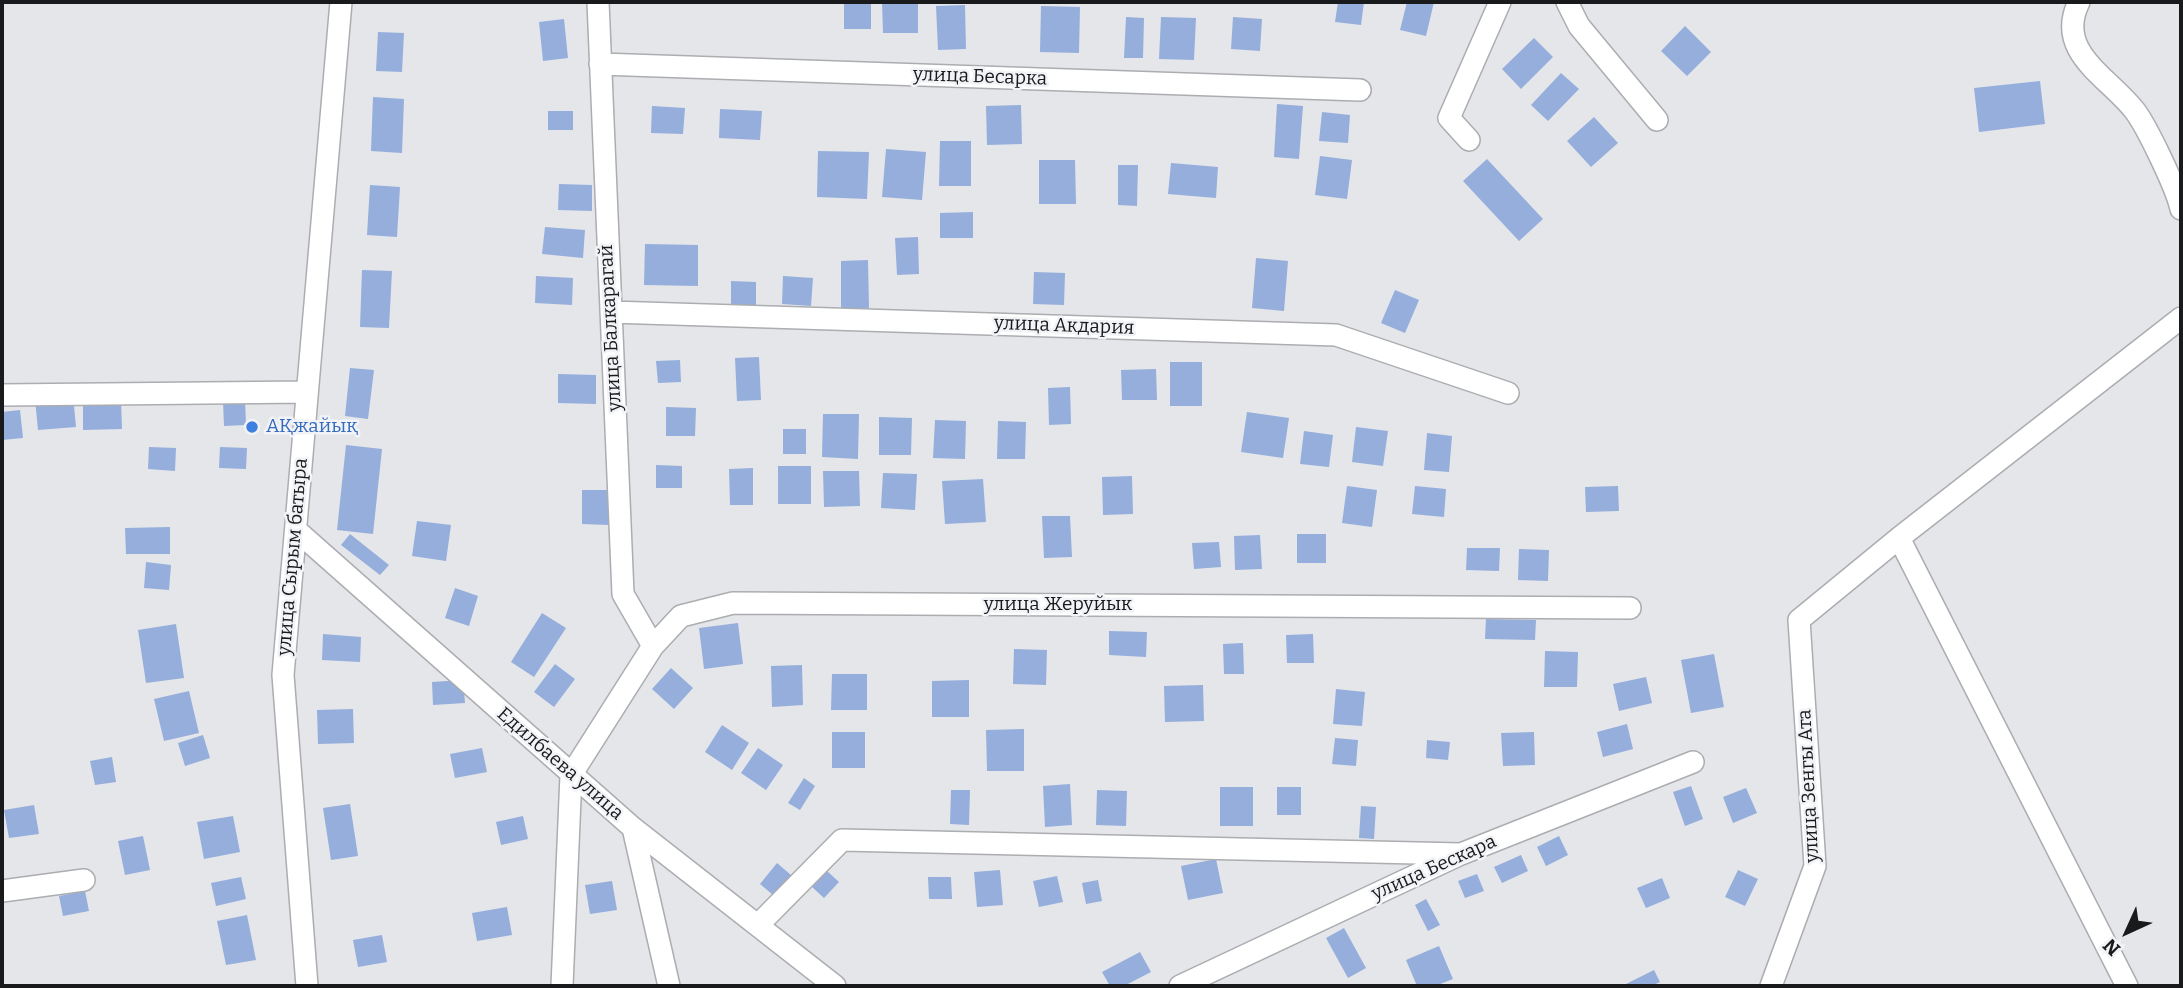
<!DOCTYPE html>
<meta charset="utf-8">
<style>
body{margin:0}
#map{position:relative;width:2183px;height:988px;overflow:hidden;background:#e4e6e9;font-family:Bitter,serif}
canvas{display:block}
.frame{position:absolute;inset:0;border:4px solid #191a1b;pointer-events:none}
.north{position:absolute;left:2092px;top:897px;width:70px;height:70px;-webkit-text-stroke:5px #f1f3f6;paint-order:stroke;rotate:225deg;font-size:19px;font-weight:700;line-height:28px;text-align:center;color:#191a1b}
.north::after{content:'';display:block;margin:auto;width:24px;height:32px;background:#191a1b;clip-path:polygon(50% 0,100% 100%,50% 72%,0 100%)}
</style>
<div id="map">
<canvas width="2183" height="988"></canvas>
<div class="frame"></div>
<div class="north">N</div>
</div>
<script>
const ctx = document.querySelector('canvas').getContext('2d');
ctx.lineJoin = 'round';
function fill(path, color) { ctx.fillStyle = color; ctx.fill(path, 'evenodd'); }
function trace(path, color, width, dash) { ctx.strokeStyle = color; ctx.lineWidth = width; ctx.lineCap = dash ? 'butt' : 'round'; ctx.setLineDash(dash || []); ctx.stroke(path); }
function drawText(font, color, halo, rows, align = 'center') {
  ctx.font = font + ' Bitter,serif'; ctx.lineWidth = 5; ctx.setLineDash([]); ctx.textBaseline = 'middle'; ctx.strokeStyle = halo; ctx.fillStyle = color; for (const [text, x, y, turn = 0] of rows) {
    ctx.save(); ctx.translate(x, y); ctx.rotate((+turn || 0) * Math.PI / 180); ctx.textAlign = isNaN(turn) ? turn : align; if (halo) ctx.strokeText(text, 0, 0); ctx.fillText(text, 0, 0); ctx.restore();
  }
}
const building = new Path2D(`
 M 844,2 L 871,2 L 871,29 L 844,29 Z
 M 882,2 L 918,2 L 918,33 L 883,33 Z
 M 1338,2 L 1364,2 L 1361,25 L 1335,22 Z
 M 1407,2 L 1434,2 L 1426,36 L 1400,30 Z
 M 965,5 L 966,49 L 938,50 L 936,6 Z
 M 1041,6 L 1080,7 L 1079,53 L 1040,52 Z
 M 1126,17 L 1144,18 L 1143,58 L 1124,58 Z
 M 1161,17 L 1196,18 L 1194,60 L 1159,59 Z
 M 1233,17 L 1262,19 L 1260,51 L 1231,49 Z
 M 564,19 L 568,58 L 543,61 L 539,22 Z
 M 1685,26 L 1711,52 L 1687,76 L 1661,51 Z
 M 378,32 L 404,33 L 402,72 L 376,71 Z
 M 1534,38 L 1553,57 L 1521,89 L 1502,69 Z
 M 1561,73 L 1579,89 L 1548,121 L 1531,105 Z
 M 2040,81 L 2045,124 L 1979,132 L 1974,88 Z
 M 373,97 L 404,99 L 402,153 L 371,151 Z
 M 1277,104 L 1303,106 L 1299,159 L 1274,157 Z
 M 1021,105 L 1022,144 L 987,145 L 986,106 Z
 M 652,106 L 685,108 L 683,134 L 651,133 Z
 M 720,109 L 762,111 L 760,140 L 719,138 Z
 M 548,111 L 573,111 L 573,130 L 548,130 Z
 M 1322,112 L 1350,115 L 1348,143 L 1319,141 Z
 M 1594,117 L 1618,143 L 1591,167 L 1567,141 Z
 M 940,141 L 971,141 L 971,186 L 939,186 Z
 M 886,149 L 926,152 L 922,200 L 882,197 Z
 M 818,151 L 869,152 L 867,199 L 817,197 Z
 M 1320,156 L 1352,160 L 1347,199 L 1315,195 Z
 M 1487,159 L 1543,219 L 1519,241 L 1463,181 Z
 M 1039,160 L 1075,160 L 1076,204 L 1039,204 Z
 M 1171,163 L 1218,167 L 1216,198 L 1168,194 Z
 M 1118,165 L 1138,165 L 1137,206 L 1118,205 Z
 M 559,184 L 592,185 L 592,211 L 558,210 Z
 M 370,185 L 400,187 L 397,237 L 367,235 Z
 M 973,212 L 973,238 L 940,238 L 940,213 Z
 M 545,227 L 585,230 L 583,258 L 542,254 Z
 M 918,237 L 919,274 L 897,275 L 895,238 Z
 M 645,244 L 698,245 L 698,286 L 644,285 Z
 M 1256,258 L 1288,261 L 1284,311 L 1252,308 Z
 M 868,260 L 869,308 L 841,308 L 841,261 Z
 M 362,270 L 392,271 L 389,328 L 360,327 Z
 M 1034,272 L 1065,273 L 1064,305 L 1033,304 Z
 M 536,276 L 573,278 L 572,305 L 535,303 Z
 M 783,276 L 813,278 L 811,306 L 782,304 Z
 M 731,281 L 756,282 L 756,306 L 731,306 Z
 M 1395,290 L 1419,300 L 1405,333 L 1381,323 Z
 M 759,357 L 761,400 L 737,401 L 735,358 Z
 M 680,360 L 681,382 L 658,383 L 656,361 Z
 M 1170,362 L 1202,362 L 1202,406 L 1170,406 Z
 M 350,368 L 374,370 L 368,419 L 345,416 Z
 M 1156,369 L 1157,400 L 1122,400 L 1121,370 Z
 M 558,374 L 596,375 L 596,404 L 558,403 Z
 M 1070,387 L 1071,424 L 1049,425 L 1048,388 Z
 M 73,395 L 76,427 L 38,430 L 35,399 Z
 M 121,400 L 122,429 L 83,430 L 83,402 Z
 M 245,400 L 246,425 L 224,426 L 223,401 Z
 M 666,407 L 696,408 L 695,436 L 666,436 Z
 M 20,410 L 23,438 L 2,440 L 2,412 Z
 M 1247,412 L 1289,418 L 1283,458 L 1241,452 Z
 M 823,414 L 859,414 L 858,459 L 822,457 Z
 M 879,417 L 912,418 L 911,455 L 879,455 Z
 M 935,420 L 966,421 L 965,459 L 933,458 Z
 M 998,421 L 1026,422 L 1025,459 L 997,459 Z
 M 1356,427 L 1388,431 L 1383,466 L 1352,462 Z
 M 783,429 L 806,429 L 806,454 L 783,454 Z
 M 1304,431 L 1333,435 L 1329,467 L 1300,464 Z
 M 1427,433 L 1452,436 L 1449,472 L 1424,470 Z
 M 346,445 L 382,449 L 373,534 L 337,530 Z
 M 149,447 L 176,448 L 175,471 L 148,469 Z
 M 220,447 L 247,448 L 246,469 L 219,468 Z
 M 656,465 L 682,466 L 682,488 L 656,488 Z
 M 778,466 L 811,466 L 811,504 L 778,504 Z
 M 753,468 L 753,505 L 730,505 L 729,469 Z
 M 823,471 L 859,471 L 860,506 L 824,507 Z
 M 883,473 L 917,474 L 915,510 L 881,508 Z
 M 1132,476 L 1133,514 L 1103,515 L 1102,477 Z
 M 983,479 L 986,522 L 945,524 L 942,481 Z
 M 1347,486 L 1377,490 L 1372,527 L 1342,523 Z
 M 1415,486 L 1446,489 L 1444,517 L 1412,514 Z
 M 1618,486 L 1619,511 L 1586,512 L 1585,487 Z
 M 582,490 L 610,490 L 609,525 L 582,524 Z
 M 1042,516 L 1070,516 L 1072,557 L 1044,558 Z
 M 417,521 L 451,525 L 446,561 L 412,556 Z
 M 170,527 L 170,554 L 126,554 L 125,528 Z
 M 350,534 L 389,565 L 380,575 L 341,545 Z
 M 1297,534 L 1326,534 L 1326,563 L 1297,563 Z
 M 1260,535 L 1262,569 L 1235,570 L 1234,536 Z
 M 1219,542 L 1221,567 L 1194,569 L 1192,543 Z
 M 1467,548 L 1500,548 L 1499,571 L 1466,570 Z
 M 1519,549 L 1549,550 L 1548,581 L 1518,580 Z
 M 146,562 L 171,565 L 169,590 L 144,588 Z
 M 455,588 L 478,596 L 469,626 L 445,618 Z
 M 542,613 L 566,628 L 534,677 L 511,662 Z
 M 1486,619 L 1536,620 L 1535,640 L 1485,639 Z
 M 738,623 L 743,664 L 704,669 L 699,628 Z
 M 176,624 L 184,678 L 146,683 L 138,630 Z
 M 1109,631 L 1147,632 L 1146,657 L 1109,655 Z
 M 323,634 L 361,637 L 360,662 L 322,660 Z
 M 1313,634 L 1314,663 L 1287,663 L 1286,635 Z
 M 1243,643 L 1244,674 L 1224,674 L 1223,644 Z
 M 1014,649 L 1047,650 L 1046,685 L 1013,684 Z
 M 1545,651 L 1578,652 L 1577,687 L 1544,687 Z
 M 1714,654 L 1724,707 L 1691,713 L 1681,660 Z
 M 555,664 L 575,679 L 554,707 L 534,692 Z
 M 802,665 L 803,705 L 772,707 L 771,666 Z
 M 671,668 L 693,688 L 674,709 L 652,689 Z
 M 832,674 L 867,674 L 867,710 L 831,710 Z
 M 1646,677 L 1652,703 L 1619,711 L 1613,684 Z
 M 463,680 L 465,703 L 433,705 L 432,682 Z
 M 969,680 L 969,717 L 932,717 L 932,681 Z
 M 1203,685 L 1204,721 L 1165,722 L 1164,686 Z
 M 1336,689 L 1365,692 L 1362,726 L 1333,724 Z
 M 189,691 L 199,733 L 164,741 L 154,699 Z
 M 353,709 L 354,743 L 318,744 L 317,710 Z
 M 1627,724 L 1633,749 L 1603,757 L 1597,732 Z
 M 722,725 L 749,743 L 732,770 L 705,752 Z
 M 1024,729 L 1024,771 L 987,771 L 986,730 Z
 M 832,732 L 865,732 L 865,768 L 832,768 Z
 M 1534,732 L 1535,765 L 1503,766 L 1501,733 Z
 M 203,735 L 210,758 L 185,766 L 178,743 Z
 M 1335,738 L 1358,740 L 1356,766 L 1332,764 Z
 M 1427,740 L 1450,742 L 1448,760 L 1426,758 Z
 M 482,748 L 487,772 L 455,778 L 450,754 Z
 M 758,748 L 783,765 L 766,790 L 741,773 Z
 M 112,757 L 116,782 L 95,785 L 90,761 Z
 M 804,778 L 815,786 L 800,810 L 788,803 Z
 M 1070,784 L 1072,825 L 1045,827 L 1043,786 Z
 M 1691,786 L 1703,819 L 1685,826 L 1673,792 Z
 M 1220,787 L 1253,787 L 1253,826 L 1220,826 Z
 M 1277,787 L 1301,787 L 1301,815 L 1277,815 Z
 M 1746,788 L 1757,813 L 1733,823 L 1723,797 Z
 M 951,790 L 970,790 L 969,825 L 950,824 Z
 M 1097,790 L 1127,791 L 1126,826 L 1096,825 Z
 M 350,804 L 358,856 L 331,860 L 323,808 Z
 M 34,805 L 39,834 L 9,838 L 4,810 Z
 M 1361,806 L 1376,807 L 1374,839 L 1359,838 Z
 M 233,816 L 240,852 L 204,859 L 197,822 Z
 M 523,816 L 528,839 L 501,845 L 496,822 Z
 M 143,836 L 150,870 L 125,875 L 118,841 Z
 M 1559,836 L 1568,855 L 1546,866 L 1537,847 Z
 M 1521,855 L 1528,871 L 1502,883 L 1494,867 Z
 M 1216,859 L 1223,893 L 1188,900 L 1181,866 Z
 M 777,863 L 791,875 L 773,895 L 760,884 Z
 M 1000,870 L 1003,905 L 977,907 L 974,872 Z
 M 1738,870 L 1758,879 L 1745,906 L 1725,897 Z
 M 827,871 L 839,882 L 824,898 L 812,887 Z
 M 1477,874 L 1484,891 L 1465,898 L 1458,881 Z
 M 1057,876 L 1063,902 L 1039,907 L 1033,881 Z
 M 241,877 L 246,899 L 216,906 L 211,883 Z
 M 928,877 L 951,877 L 952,899 L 929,899 Z
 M 1662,878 L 1670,898 L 1646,908 L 1637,888 Z
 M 1098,880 L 1102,901 L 1086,904 L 1082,883 Z
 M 612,881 L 617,910 L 590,914 L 585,885 Z
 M 85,891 L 89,911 L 63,916 L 59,896 Z
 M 1426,899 L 1440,925 L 1428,931 L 1415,905 Z
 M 507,907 L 512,935 L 477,941 L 472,913 Z
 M 247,915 L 256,960 L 226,965 L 217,921 Z
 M 1344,928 L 1366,968 L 1348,978 L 1326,938 Z
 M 382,935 L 387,962 L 358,967 L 353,940 Z
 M 1439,946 L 1453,979 L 1435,986 L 1417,986 L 1406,960 Z
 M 1140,952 L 1151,972 L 1124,986 L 1110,986 L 1102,972 Z
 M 1654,970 L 1660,982 L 1651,986 L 1622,986 Z`);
const minor = new Path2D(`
 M 598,2 L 623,594 L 653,646
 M 1567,2 L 1579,26 L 1657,120
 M 2079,2 C 2054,52 2109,77 2135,111 C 2147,127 2177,189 2181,209
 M 600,64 L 1360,90
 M 1469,140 L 1449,118 L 1500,2
 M 611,312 L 1336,335 L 1508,393
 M 2,395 L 307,392
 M 296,530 L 633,828 L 835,986
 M 1899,538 L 2127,986
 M 633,828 L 669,986
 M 2,891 L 84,880
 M 759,924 L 842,840 L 1461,854
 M 307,986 L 283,675 L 341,2
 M 562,986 L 571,775 L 653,646 L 681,616 L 733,603 L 1630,608
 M 1180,986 L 1461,854 L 1693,762
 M 1771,986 L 1815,866 L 1799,620 L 1899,538 L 2181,318`);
const markers = [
 [252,427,7,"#3f7fe0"]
];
const streetNames = [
 ["улица Бесарка",980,77,2],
 ["улица Акдария",1064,326,2],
 ["улица Балкарагай",611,328,-93],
 ["улица Сырым батыра",293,557,-85],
 ["улица Жеруйык",1058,605],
 ["Едилбаева улица",560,764,41],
 ["улица Зенгы Ата",1809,786,-93],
 ["улица Бескара",1434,868,-24]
];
const shopNames = [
 ["АҚжайық",266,427]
];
fill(building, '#95aedc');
trace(minor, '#abadb0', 24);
trace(minor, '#fff', 21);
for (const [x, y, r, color] of markers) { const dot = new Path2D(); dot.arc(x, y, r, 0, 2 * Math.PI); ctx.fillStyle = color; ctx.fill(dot); trace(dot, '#f1f3f6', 2.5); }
drawText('19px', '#191a1b', '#f1f3f6', streetNames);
drawText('19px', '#366cbe', '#f1f3f6', shopNames, 'left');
</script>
